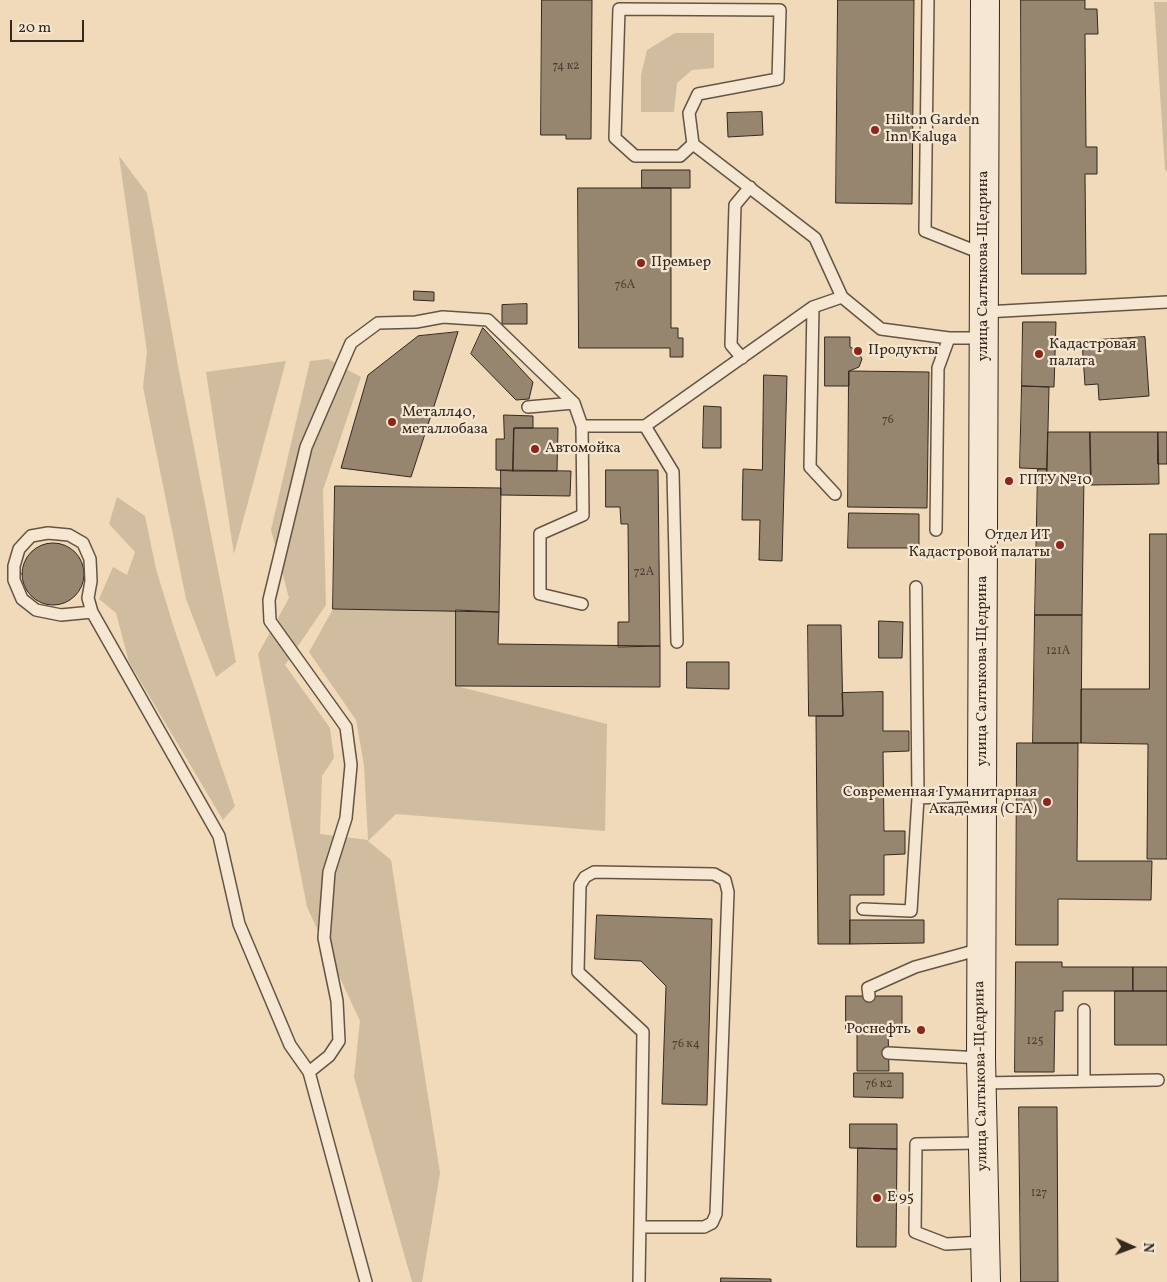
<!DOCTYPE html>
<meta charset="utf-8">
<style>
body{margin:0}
#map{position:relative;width:1167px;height:1282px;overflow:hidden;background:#f0daba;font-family:Vollkorn,serif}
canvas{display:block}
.north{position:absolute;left:1107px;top:1222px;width:50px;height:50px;-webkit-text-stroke:4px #f5e7d2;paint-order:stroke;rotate:92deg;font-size:14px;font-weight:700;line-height:20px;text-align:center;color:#35281e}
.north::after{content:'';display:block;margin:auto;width:18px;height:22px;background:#35281e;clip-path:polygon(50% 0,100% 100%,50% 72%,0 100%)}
.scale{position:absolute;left:10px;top:20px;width:74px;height:22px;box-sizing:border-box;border:2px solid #35281e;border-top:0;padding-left:6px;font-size:15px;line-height:18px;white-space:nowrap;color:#35281e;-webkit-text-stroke:4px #f5e7d2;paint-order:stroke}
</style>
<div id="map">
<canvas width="1167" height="1282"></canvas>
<div class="north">N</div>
<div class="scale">20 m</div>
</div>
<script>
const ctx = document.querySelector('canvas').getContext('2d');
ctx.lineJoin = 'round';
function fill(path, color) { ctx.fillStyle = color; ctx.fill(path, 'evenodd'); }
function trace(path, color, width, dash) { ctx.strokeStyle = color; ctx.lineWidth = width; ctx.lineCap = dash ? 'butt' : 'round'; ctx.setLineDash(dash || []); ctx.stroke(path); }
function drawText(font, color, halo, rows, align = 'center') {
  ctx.font = font + ' Vollkorn,serif'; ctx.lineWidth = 4.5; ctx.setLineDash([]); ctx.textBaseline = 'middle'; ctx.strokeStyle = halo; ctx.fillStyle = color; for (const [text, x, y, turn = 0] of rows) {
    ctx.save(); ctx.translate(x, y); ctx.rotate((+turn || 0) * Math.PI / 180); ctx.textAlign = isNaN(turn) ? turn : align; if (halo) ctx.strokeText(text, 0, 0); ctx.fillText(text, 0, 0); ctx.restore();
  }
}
const green = new Path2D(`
 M 1154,2 L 1167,2 L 1167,172 L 1165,169 Z
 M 675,33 L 714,33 L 714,68 L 692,70 L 677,83 L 674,112 L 641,112 L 641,75 L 647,50 Z
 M 119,156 L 147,193 L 179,371 L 236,662 L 216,677 L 186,599 L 143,387 L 147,352 Z
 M 328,359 L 361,377 L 323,490 L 326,605 L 285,665 L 330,728 L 334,758 L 322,776 L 320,834 L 368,840 L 364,765 L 356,720 L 309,652 L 333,609 L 456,610 L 456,686 L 607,724 L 605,831 L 396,814 L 368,841 L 391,860 L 440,1173 L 422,1282 L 412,1282 L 354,1077 L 360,1021 L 307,907 L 258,654 L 289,598 L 271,530 L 310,361 Z
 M 286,361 L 234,554 L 206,372 Z
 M 117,497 L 145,516 L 156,569 L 174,628 L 235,806 L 223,820 L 129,662 L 116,613 L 99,599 L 113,567 L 127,575 L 135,552 L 109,524 Z`);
const building = new Path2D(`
 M 542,0 L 592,0 L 591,139 L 566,139 L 566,135 L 541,135 Z
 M 838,0 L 914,0 L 912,204 L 836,203 Z
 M 1021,0 L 1085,0 L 1085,9 L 1097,9 L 1098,34 L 1085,34 L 1086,147 L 1097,147 L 1097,174 L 1085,174 L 1086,274 L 1022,274 Z
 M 762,112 L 763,135 L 728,137 L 727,113 Z
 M 642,170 L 690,170 L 690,188 L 642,188 Z
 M 578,188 L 671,188 L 671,328 L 678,328 L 678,338 L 683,338 L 683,357 L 670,357 L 670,348 L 579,348 Z
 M 414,291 L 434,292 L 434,301 L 414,300 Z
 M 527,304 L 527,324 L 502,324 L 502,305 Z
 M 1023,322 L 1056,322 L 1054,387 L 1022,386 Z
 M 483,328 L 533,382 L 529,399 L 516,400 L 471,354 Z
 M 458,332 L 411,477 L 341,468 L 368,375 L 418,336 Z
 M 825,337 L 850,337 L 850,347 L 858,351 L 862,359 L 859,367 L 849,371 L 849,386 L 825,386 Z
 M 1145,337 L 1149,396 L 1099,400 L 1098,384 L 1085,385 L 1082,341 Z
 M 849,371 L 929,372 L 927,508 L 848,507 Z
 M 764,375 L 787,376 L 782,561 L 759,560 L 760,520 L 742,520 L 743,469 L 762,470 Z
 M 1022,386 L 1049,387 L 1047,469 L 1020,468 Z
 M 704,406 L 721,407 L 721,448 L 703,448 Z
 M 504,415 L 533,416 L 533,428 L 514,428 L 513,471 L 496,470 L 496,439 L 504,439 Z
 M 514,428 L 558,428 L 557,471 L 513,471 Z
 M 1048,432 L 1090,432 L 1091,475 L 1047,474 Z
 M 1090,432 L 1158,432 L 1159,484 L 1091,485 Z
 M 1158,432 L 1167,432 L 1167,464 L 1158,464 Z
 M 1038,469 L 1047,469 L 1047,474 L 1084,475 L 1082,615 L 1035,615 Z
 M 501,470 L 571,471 L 570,496 L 501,495 Z
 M 606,470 L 658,470 L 660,646 L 618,647 L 618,622 L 629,622 L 628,524 L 621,524 L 620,507 L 606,507 Z
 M 335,486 L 501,488 L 499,612 L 333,609 Z
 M 849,513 L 919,514 L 919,548 L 848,548 Z
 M 1150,534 L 1167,534 L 1167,859 L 1147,859 L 1148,744 L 1081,743 L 1081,689 L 1149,689 Z
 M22 574a31 31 0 1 1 62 0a31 31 0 1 1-62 0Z
 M 456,610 L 499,612 L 498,644 L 660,646 L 660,687 L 456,686 Z
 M 1035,615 L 1082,615 L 1081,743 L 1033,743 Z
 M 879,621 L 903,622 L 902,658 L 879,658 Z
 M 808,625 L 841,625 L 843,716 L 809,716 Z
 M 687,662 L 729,662 L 729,689 L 687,688 Z
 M 883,692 L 883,731 L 909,731 L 909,751 L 883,752 L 884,831 L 905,831 L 905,854 L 884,855 L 884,895 L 850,895 L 850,944 L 818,944 L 816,716 L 843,716 L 842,693 Z
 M 1017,743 L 1078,743 L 1077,861 L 1152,861 L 1151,900 L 1058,899 L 1058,945 L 1016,945 Z
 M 597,915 L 712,919 L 707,1105 L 662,1104 L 666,986 L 641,961 L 595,959 Z
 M 850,920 L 924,920 L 924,943 L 850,944 Z
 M 1016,962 L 1062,962 L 1062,967 L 1133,967 L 1133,991 L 1063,991 L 1063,1011 L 1055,1011 L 1054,1072 L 1015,1072 Z
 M 1133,967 L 1167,967 L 1167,991 L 1133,991 Z
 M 1115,991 L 1167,991 L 1167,1045 L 1115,1045 Z
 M 846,996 L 902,996 L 902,1029 L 888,1029 L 889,1071 L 857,1071 L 857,1029 L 846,1029 Z
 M 854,1073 L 903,1073 L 903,1098 L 854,1097 Z
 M 1019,1107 L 1057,1107 L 1058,1282 L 1021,1282 Z
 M 850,1124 L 897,1124 L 897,1149 L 850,1148 Z
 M 858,1148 L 897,1149 L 896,1247 L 857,1247 Z
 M 721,1278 L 771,1279 L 771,1282 L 721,1282 Z`);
const lane = new Path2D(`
 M 928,0 L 925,231 L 983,254
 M 693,144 L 680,156 L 635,156 L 615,138 L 619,9 L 780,10 L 778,79 L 698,94 L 689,113 L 693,144 L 815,238 L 842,297 L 881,329 L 949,338 L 984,338
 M 813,307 L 810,467 L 835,494
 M 985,312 L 1167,302
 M 742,358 L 731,345 L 735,205 L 750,187
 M 528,407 L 574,403 L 582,426
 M 936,530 L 938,368 L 949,338
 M 582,604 L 540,594 L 540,534 L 583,515 L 582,426 L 645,426
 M 92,612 L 88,598 L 91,581 L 90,559 L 83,543 L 69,535 L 48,533 L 31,536 L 19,549 L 14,566 L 14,580 L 22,599 L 36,610 L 61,615 L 92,612 L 219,836 L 239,924 L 290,1045 L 309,1072 L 329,1056 L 339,1041 L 337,1001 L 324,938 L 329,872 L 346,818 L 351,765 L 346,727 L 270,621 L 269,600 L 306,447 L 351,343 L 378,323 L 416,322 L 443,317 L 488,320 L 574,403
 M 677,642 L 673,472 L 645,426 L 813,307 L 842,297
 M 918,798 L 982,795
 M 863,909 L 911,911 L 918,798 L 916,587
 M 869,996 L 868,988 L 915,967 L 981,949
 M 888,1053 L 981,1058
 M 309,1072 L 366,1282
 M 1084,1081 L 1084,1010
 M 982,1083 L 1158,1080
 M 982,1143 L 916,1144 L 915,1232 L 946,1244 L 985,1242
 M 639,1282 L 643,1032 L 578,972 L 580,885 L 585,877 L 594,872 L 714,874 L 725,880 L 728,892 L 716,1214 L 712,1223 L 704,1227 L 640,1227`);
const secondary = new Path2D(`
 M 985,0 L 981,1058 L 986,1282`);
const markers = [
 [875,130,5,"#8f2418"],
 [641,263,5,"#8f2418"],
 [858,351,5,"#8f2418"],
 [1039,354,5,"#8f2418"],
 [392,422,5,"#8f2418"],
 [535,449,5,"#8f2418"],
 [1009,481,5,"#8f2418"],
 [1060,545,5,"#8f2418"],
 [1047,802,5,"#8f2418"],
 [921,1030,5,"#8f2418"],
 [877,1198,5,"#8f2418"]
];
const numberNames = [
 ["74 к2",566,67],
 ["76А",625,286],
 ["76",888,421],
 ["72А",644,573],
 ["121А",1058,652],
 ["125",1035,1042],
 ["76 к4",686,1045],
 ["76 к2",879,1085],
 ["127",1039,1194]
];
const poiNames = [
 ["Hilton Garden",885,121],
 ["Inn Kaluga",885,138],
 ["Премьер",651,263],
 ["Кадастровая",1049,345],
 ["палата",1049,362],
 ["Продукты",868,351],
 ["Металл40,",402,413],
 ["металлобаза",402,430],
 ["Автомойка",545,449],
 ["ГПТУ №10",1019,481],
 ["Отдел ИТ",1050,536,"right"],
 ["Кадастровой палаты",1050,553,"right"],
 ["Современная Гуманитарная",1037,793,"right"],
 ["Академия (СГА)",1037,810,"right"],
 ["Роснефть",911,1030,"right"],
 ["Е 95",887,1198]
];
const streetNames = [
 ["улица Салтыкова-Щедрина",984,266,-90],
 ["улица Салтыкова-Щедрина",983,671,-90],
 ["улица Салтыкова-Щедрина",982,1076,-91]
];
fill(green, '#d0bc9f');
fill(building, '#96856f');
trace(building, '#35281e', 1);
trace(lane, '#645445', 14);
trace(secondary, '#35281e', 30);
trace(lane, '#f5e7d2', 11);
trace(secondary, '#f5e7d2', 28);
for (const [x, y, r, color] of markers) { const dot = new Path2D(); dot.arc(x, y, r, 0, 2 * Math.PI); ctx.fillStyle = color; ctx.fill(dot); trace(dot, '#f5e7d2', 2); }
drawText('12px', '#4d3f32', null, numberNames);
drawText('15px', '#35281e', '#f5e7d2', poiNames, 'left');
drawText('15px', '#35281e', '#f5e7d2', streetNames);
</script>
